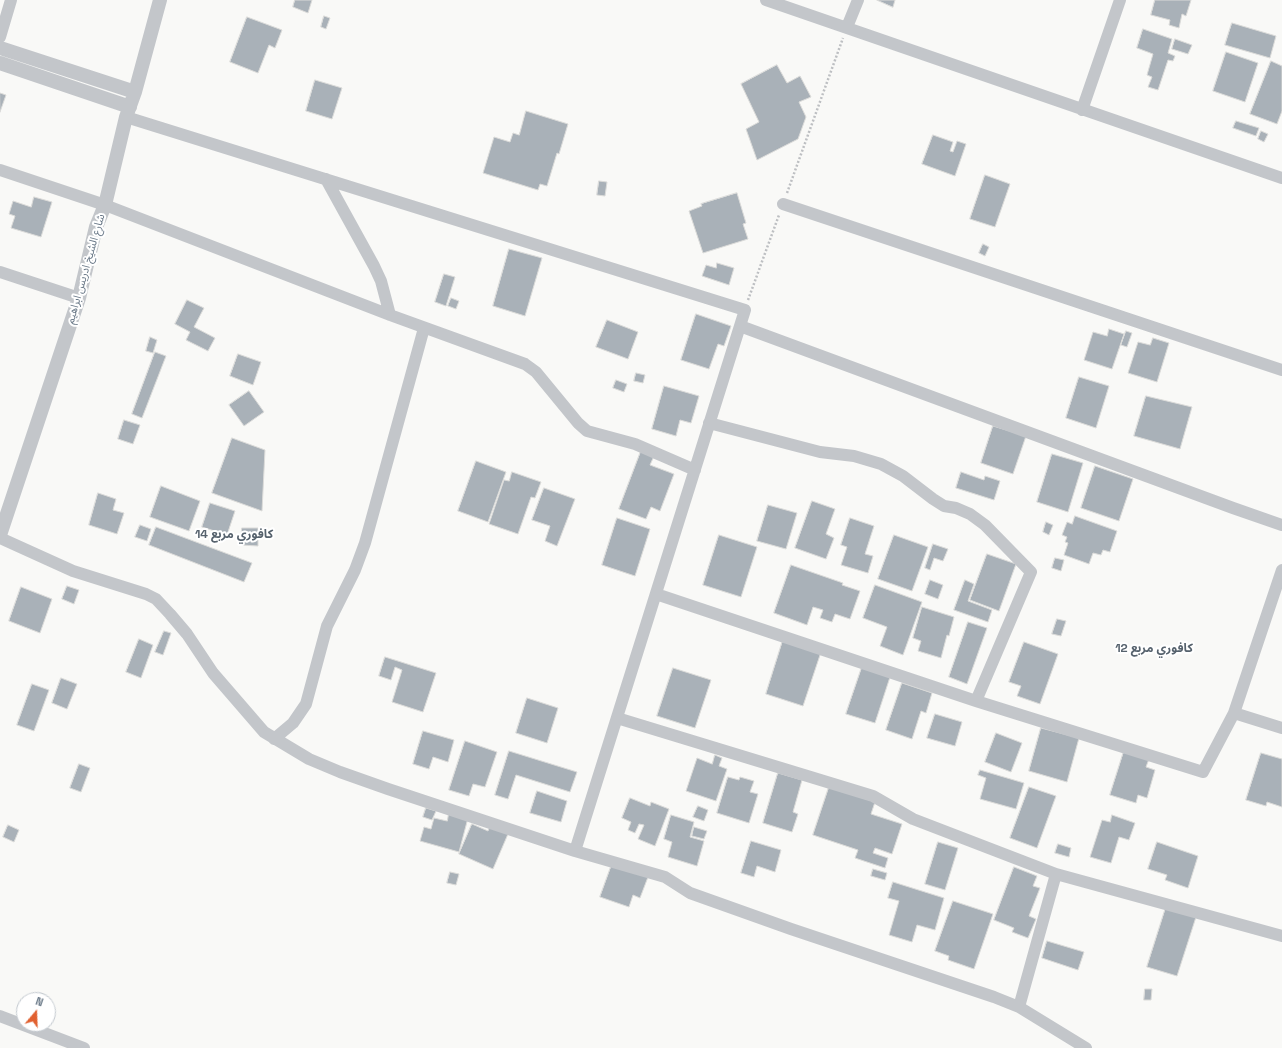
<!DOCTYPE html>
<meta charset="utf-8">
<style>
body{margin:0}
#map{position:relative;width:1282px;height:1048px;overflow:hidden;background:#f9f9f7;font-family:"Space Grotesk",sans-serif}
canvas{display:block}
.north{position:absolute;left:16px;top:992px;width:40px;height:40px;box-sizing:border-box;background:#fff;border:1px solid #c3c9cf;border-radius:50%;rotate:19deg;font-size:11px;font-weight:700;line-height:16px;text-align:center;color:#697887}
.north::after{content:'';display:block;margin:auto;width:14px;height:18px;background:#e1602f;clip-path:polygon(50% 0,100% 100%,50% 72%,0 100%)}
</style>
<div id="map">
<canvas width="1282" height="1048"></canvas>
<div class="north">N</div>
</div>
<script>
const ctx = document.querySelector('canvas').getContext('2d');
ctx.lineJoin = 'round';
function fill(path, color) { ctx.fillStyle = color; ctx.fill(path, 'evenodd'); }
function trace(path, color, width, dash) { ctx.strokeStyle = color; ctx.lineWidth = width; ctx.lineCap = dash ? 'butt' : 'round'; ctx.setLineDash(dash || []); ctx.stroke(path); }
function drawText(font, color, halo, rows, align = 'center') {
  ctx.font = font + ' "Space Grotesk","Noto Sans Arabic",sans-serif'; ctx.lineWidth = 4; ctx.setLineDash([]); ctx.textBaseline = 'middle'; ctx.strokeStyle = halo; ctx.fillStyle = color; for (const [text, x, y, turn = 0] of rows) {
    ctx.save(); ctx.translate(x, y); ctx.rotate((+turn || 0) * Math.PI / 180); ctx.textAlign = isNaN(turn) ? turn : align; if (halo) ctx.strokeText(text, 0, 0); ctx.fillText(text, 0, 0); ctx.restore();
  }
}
const building = new Path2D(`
 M 295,0 L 312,0 L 308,13 L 293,7 Z
 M 877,0 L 895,0 L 893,7 Z
 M 1155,0 L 1191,0 L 1186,16 L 1182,14 L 1179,28 L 1169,25 L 1170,20 L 1151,15 Z
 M 324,16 L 330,18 L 326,29 L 321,27 Z
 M 247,17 L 282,30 L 275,48 L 269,45 L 258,73 L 230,62 Z
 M 1232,23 L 1276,36 L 1270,58 L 1225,45 Z
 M 1143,29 L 1172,39 L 1168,53 L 1175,56 L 1173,61 L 1168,60 L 1158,90 L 1148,87 L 1152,77 L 1147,75 L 1153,54 L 1137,48 Z
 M 1175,39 L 1192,45 L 1188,54 L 1172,49 Z
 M 1226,52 L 1258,63 L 1245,102 L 1213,91 Z
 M 1271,61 L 1282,66 L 1282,111 L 1277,124 L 1250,114 Z
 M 777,65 L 787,83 L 800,76 L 811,97 L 799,102 L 806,117 L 798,139 L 757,160 L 746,129 L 759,122 L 741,84 Z
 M 315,80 L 342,88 L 332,119 L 306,111 Z
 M 0,93 L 6,95 L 0,112 Z
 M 526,111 L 568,124 L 559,154 L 557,153 L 547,186 L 540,184 L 538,190 L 483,173 L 494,137 L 510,142 L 513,133 L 519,135 Z
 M 1236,121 L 1259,128 L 1256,136 L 1233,128 Z
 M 1261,131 L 1268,134 L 1264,142 L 1258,139 Z
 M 933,135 L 953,142 L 950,151 L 953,152 L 957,141 L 966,144 L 955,176 L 922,164 Z
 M 985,175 L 1010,184 L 995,227 L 970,219 Z
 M 599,181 L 607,182 L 605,196 L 597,195 Z
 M 737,193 L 746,223 L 743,224 L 748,239 L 703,253 L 689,211 L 702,206 L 701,204 Z
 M 34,197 L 52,202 L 41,237 L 11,228 L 15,216 L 9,214 L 13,201 L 31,207 Z
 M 983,244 L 989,247 L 985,256 L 979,253 Z
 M 509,249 L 542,258 L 525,316 L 493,306 Z
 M 717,263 L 734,268 L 729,285 L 702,276 L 706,265 L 716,268 Z
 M 444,274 L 455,277 L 446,306 L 435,302 Z
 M 451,298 L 459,301 L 456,309 L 448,306 Z
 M 187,300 L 204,308 L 194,327 L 215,338 L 208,351 L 186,340 L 190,332 L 175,324 Z
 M 696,314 L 731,326 L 724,346 L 718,344 L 709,369 L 681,360 Z
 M 607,320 L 638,332 L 628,359 L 596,347 Z
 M 1109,329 L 1124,334 L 1112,369 L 1084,360 L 1093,332 L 1107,336 Z
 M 1126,331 L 1132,333 L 1127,347 L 1121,345 Z
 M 150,337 L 157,340 L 153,353 L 146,351 Z
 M 1153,338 L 1169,343 L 1157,382 L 1128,373 L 1138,342 L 1150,345 Z
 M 155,352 L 166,356 L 142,418 L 132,414 Z
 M 238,354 L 261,362 L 253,385 L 230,376 Z
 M 636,373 L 645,375 L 643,383 L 634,381 Z
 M 1079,377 L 1109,386 L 1096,428 L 1066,418 Z
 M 616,380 L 627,384 L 624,392 L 613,388 Z
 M 664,386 L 699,396 L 691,423 L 680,420 L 676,436 L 652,429 Z
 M 249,391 L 264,412 L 244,426 L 229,405 Z
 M 1146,396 L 1192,407 L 1180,449 L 1134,436 Z
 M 124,420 L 140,425 L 133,444 L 118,439 Z
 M 993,426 L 1026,436 L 1013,474 L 981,463 Z
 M 232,438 L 265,450 L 262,511 L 212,493 Z
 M 641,451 L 654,456 L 650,465 L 674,474 L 660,511 L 651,507 L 646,519 L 619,509 Z
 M 1052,454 L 1083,463 L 1068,512 L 1037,502 Z
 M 476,461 L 506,472 L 488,522 L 458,511 Z
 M 1095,466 L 1133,479 L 1119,521 L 1081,508 Z
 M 512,472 L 541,482 L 535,498 L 531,497 L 518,534 L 489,524 L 504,480 L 509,481 Z
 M 961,472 L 984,480 L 985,476 L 1000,481 L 994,500 L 956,488 Z
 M 161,486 L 200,501 L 189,531 L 150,517 Z
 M 544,488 L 575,499 L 557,546 L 545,541 L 550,526 L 532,520 Z
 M 98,493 L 116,499 L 113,510 L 124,513 L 117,534 L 89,525 Z
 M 812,501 L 835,509 L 826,534 L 834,538 L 826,559 L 795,548 Z
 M 210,503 L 235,511 L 227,535 L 202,527 Z
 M 768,505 L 797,513 L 786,549 L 757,541 Z
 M 1075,516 L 1117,531 L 1110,552 L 1103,550 L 1101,555 L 1093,553 L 1089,564 L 1064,555 L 1068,543 L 1065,542 L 1067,537 L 1062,535 L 1067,522 L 1072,524 Z
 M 617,518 L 650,529 L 635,576 L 602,565 Z
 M 850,518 L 874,526 L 865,554 L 873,556 L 868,573 L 841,565 L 847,547 L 841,545 Z
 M 1046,522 L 1053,525 L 1049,535 L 1043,532 Z
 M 140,525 L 151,529 L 147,541 L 135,537 Z
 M 156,527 L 252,563 L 244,582 L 149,545 Z
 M 242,528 L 258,528 L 258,546 L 241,545 Z
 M 719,535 L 757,547 L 741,597 L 703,585 Z
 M 894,535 L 928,547 L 912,591 L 878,579 Z
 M 933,544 L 948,549 L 943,561 L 934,558 L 930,570 L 925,568 Z
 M 987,554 L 1016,564 L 999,611 L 970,600 Z
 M 1055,558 L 1064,560 L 1061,571 L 1052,568 Z
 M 791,565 L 843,583 L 842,585 L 860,591 L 850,619 L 835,614 L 832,622 L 820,618 L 823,610 L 813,607 L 807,625 L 774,613 Z
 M 930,580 L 943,585 L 938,599 L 925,594 Z
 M 965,580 L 974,584 L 968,601 L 992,610 L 988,622 L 954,610 Z
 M 875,585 L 922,602 L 903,655 L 880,646 L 887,627 L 863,618 Z
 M 67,586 L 79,590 L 74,604 L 62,599 Z
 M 21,587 L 52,599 L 40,633 L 9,621 Z
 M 922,607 L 954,617 L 949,636 L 947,635 L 941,658 L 918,651 L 921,641 L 913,638 Z
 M 1057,619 L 1066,621 L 1061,636 L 1052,634 Z
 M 968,622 L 987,628 L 967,684 L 949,677 Z
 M 164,631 L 171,633 L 163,655 L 155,652 Z
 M 139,639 L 153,645 L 141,678 L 126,672 Z
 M 783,640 L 821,652 L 803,706 L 766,694 Z
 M 1024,642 L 1058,654 L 1040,704 L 1017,696 L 1021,686 L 1009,682 Z
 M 385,657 L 436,673 L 423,712 L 392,702 L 402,670 L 395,667 L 391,680 L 379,676 Z
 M 863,664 L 891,674 L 875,723 L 846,714 Z
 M 673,668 L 711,680 L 695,728 L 657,716 Z
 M 61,678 L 77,684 L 67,709 L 52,703 Z
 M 902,683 L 932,693 L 926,713 L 921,711 L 912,739 L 886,730 Z
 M 32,684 L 49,690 L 34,731 L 17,725 Z
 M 527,698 L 558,708 L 547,743 L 516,733 Z
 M 935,714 L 962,722 L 955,746 L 927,738 Z
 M 1041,728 L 1079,738 L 1067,782 L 1029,771 Z
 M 423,731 L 454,740 L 448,762 L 433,757 L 429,769 L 413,764 Z
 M 996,733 L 1022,743 L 1011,772 L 985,762 Z
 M 465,741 L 497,752 L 485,787 L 473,784 L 469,796 L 449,790 Z
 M 509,751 L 577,772 L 570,792 L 516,775 L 508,799 L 495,795 Z
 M 1124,751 L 1149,759 L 1146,767 L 1155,770 L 1147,798 L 1138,795 L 1136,803 L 1110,795 Z
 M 1261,753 L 1282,759 L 1282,807 L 1267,802 L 1266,806 L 1246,800 Z
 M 715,755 L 722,758 L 719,766 L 727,769 L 716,801 L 686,791 L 697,758 L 712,764 Z
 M 79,764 L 90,768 L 81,792 L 70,788 Z
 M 980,770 L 1024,783 L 1016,809 L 980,799 L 986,778 L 978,775 Z
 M 778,773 L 802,780 L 793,812 L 798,814 L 792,832 L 763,823 Z
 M 728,777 L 739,780 L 740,777 L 754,781 L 750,792 L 758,794 L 749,823 L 717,813 Z
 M 829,787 L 875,802 L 871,814 L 902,824 L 892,854 L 875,848 L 873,853 L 888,858 L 885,868 L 855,858 L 858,850 L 813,835 Z
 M 1029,787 L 1056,796 L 1037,848 L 1010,838 Z
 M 537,791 L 567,801 L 561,822 L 530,813 Z
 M 630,798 L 650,806 L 651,802 L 669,809 L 655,846 L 638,839 L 644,825 L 639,824 L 635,833 L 628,830 L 631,822 L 622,818 Z
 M 698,806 L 708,810 L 704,821 L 693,817 Z
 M 426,808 L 436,811 L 432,820 L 423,817 Z
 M 449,813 L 468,818 L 459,852 L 420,841 L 424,827 L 431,829 L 434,818 L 447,821 Z
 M 671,815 L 694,822 L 690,837 L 704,841 L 697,866 L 668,857 L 672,842 L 664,839 Z
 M 1112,815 L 1135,823 L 1129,840 L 1119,837 L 1111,863 L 1090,857 L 1102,820 L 1110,822 Z
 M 472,824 L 488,831 L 490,826 L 508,834 L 493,869 L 459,854 Z
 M 8,825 L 19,830 L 14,842 L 3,837 Z
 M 694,827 L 707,831 L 704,839 L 692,836 Z
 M 751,841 L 781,850 L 775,872 L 757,866 L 754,877 L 741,873 Z
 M 938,842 L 958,848 L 945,890 L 925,884 Z
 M 1157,842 L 1198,856 L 1188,888 L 1165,880 L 1167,875 L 1148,869 Z
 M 1058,844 L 1071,848 L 1069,857 L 1055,853 Z
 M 612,864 L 648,877 L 640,898 L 633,895 L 629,907 L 600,897 Z
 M 1014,867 L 1037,876 L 1033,886 L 1040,888 L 1029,916 L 1036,919 L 1028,938 L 1012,932 L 1014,928 L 994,920 Z
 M 873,869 L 887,873 L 885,880 L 871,876 Z
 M 450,872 L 459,874 L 456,885 L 447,883 Z
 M 893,882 L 944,898 L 935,930 L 917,925 L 912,942 L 889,935 L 899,901 L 888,898 Z
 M 953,901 L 993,914 L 974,969 L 948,960 L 949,956 L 935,951 Z
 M 1166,907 L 1196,917 L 1177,976 L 1147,967 Z
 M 1047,941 L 1084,952 L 1078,970 L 1042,958 Z
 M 1145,989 L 1152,989 L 1151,1000 L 1144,1000 Z`);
const path = new Path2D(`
 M 787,193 L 843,38
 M 748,300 L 779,215`);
const minor = new Path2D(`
 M 766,0 L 1282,178
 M 847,27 L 858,0
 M 0,37 L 11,0
 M 1082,110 L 1120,0
 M 126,117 L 745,310 L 575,851
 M 0,170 L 105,205 L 390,315 L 525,364 L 536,372 L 578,423 L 587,431 L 635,444 L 695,470
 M 326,179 L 374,266 L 381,281 L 390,315
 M 783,204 L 1282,370
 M 0,272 L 79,298
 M 740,326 L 1233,508 L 1282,525
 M 709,423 L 820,452 L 854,456 L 881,464 L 903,476 L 933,499 L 944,506 L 956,508 L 970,514 L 985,525 L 1031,572 L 976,701
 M 0,538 L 73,571 L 146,594 L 156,599 L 170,614 L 187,634 L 213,673 L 264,732 L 309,759 L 340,772 L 388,789 L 575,851 L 665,877 L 690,893 L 791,929 L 994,997 L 1019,1007 L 1086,1048
 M 656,594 L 976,701 L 1203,772 L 1234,713 L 1282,570
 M 1234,713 L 1282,728
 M 617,718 L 873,796 L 913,819 L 1056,874 L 1019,1007
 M 274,739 L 293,723 L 306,704 L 327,626 L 355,570 L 365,543 L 424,328
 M 1056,874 L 1282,936
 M 0,1016 L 84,1048`);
const tertiary = new Path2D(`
 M 0,48 L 135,92
 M 0,63 L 130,107
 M 0,535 L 79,298 L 96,227 L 105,205 L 126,117 L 135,92 L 160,0`);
const streetNames = [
 ["شارع الشيخ ادريس ابراهيم",86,269,-74]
];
const neighbourhoodNames = [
 ["كافوري مربع 14",234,535],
 ["كافوري مربع 12",1154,649]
];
fill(building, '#a9b1b8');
trace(building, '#dbdbd9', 1);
trace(path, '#bdbfc2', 2.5, [2, 2]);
trace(minor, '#c3c6ca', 12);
trace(tertiary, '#c3c6ca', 14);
drawText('11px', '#697887', '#fff', streetNames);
drawText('bold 12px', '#56626d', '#fff', neighbourhoodNames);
</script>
